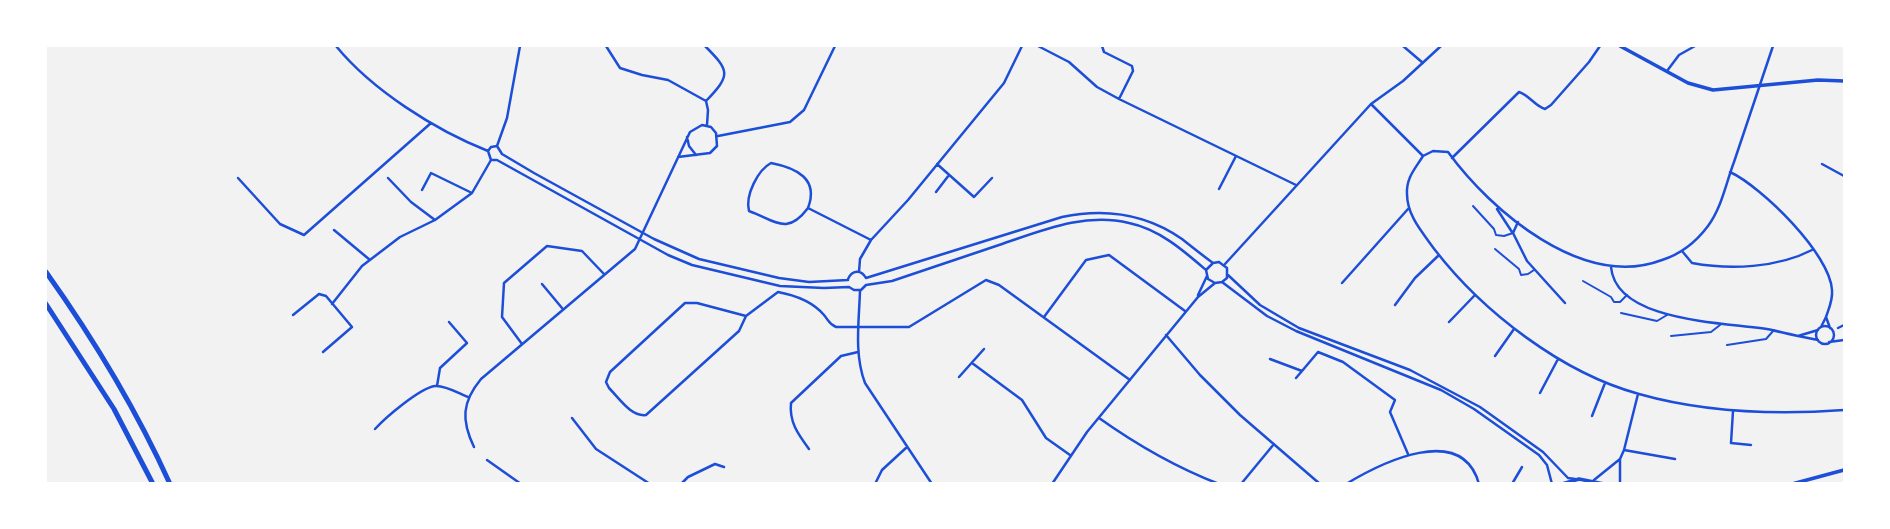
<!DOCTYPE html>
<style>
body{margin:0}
#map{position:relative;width:1890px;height:529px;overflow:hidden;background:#f2f2f2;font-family:"Space Grotesk",sans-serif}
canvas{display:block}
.frame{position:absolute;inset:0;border:47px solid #fff;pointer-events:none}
</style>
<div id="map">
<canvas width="1890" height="529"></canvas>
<div class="frame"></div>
</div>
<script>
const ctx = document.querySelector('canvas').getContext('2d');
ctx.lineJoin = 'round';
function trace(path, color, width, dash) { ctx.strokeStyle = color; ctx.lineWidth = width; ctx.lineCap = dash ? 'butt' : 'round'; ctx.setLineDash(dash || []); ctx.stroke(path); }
const service = new Path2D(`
 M 1473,206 L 1494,229 L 1496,235 L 1504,236 L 1513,233
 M 1495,249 L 1519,269 L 1521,275 L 1528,274 L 1534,270
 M 1583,281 L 1611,297 L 1614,302 L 1620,302 L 1627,295
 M 1621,313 L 1657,321 L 1667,315
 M 1671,336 L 1711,332 L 1720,325
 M 1727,345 L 1766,339 L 1774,330`);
const minor = new Path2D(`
 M 336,46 C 372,90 435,130 488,151
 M 606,46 L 620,68 L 642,75 L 668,80 L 706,101 L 708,110 L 707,125
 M 705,46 C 730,71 731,75 706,101
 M 1038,46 L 1069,62 L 1097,87 L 1119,99 L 1296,185
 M 1102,46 L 1104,52 L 1132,66 L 1133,71 L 1119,99
 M 1403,46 L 1423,63
 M 1667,71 L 1679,55 L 1695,46
 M 1371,104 L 1423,156 L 1433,151 L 1448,152 C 1491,211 1583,290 1662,260 C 1681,254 1696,242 1708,226 C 1722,207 1726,183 1734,162 C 1747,123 1760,84 1773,46
 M 718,136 L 790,122 L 804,110 L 835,46
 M 687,137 L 689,146 L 696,155
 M 497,146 L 491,147 L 488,151 L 491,160 L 497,160 L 668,255 L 692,265 L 780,286 L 824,288 L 849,287 L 854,290 L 861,290 L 866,285 L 892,281 C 927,269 963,257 999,245 C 1041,231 1084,212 1129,223 C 1159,229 1184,251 1206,270
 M 497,146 L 502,154 L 534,173 L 654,239 L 699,259 L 779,278 L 809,282 L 848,280
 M 497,146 L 507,118 L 520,46
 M 1423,156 C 1415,169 1406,178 1407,194 C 1407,216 1423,233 1435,250 C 1483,312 1562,373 1639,394 C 1706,413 1776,415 1844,410
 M 1452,158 L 1519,92 C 1529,95 1535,106 1545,109 L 1551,105 L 1589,62 L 1600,46
 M 937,164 L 974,197 L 992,178
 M 1822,164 L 1844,176
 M 1730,172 C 1762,187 1830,254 1832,290 C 1833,300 1829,308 1826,317
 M 238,178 L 280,224 L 304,235 L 431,123
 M 388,178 L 411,202 L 435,220
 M 1219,189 L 1236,156
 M 422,190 L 431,173 L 472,193
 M 936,192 L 949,175
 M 808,208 C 787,236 776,221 749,211 C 745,195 758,170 771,163 C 797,168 819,179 808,208 L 871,240
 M 1497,209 L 1512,232
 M 1518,222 L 1513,233 L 1527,261 L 1565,303
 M 334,230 L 370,260
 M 1682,251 L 1692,263 C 1730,270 1777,268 1812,250
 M 1225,264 L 1371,104 L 1403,81 L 1441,46
 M 1611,267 C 1616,324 1731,322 1772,330 C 1780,332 1789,334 1798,336
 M 859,272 L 860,259 L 871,240 L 908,200 L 1004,83 L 1022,46
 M 1228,275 L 1260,305 L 1299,328 L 1410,370 L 1480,407 L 1543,452 L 1568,478 L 1575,479
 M 866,278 L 1062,217 C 1105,208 1146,214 1182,239 C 1192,247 1202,255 1213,263
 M 848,279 C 852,270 861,269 866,278
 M 1222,282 L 1267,316 L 1296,331 L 1441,390 L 1474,409 L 1539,455 L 1547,465 L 1552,484
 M 1342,283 L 1408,209
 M 542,284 L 562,308
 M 860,291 C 859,322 854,354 865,383 L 932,484
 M 1198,295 L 1207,276
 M 332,304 L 362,266 L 400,237 L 435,220 L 472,193 L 491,160
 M 1395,305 L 1415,278 L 1439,255
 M 293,315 L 319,294 L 326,296 L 352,327 L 323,352
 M 746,316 L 697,303 L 685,303 L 610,372 L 606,382 L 609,388 C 619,398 631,417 646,415 L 739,331 L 746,316 L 778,292 C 794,295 813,302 824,315 C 829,321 829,324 836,327 L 909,327 L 986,280 L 999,285 L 1130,380
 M 1044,317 L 1086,260 L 1109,255 L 1185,311
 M 1449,322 L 1475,295
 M1816 335a9 9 0 1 1 18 0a9 9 0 1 1-18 0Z
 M 1821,327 L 1826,317 L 1830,328
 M 1838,328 L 1844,325
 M 1166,335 L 1200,375 L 1240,415 L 1320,484
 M 1818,340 L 1798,336 L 1818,330
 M 1829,342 L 1844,340
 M 522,344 L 502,317 L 504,283 L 547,246 L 582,251 L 604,274
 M 1495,356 L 1514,329
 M 1270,359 L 1302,371 L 1318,352 L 1343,362 L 1395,400 L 1390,412 L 1408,454
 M 972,363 L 1022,400 L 1046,438 L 1070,455
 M 959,377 L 984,349
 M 1296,378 L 1302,371
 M 437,386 L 440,368 L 467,343 L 449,322
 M 1540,393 L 1558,359
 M 1733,411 L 1731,443 L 1751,445
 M 1592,416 L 1605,383
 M 572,418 L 596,449 L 650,484
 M 1099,418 C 1137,445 1175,467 1219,484
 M 375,429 C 386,417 420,388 435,386 C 445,385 458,393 468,397
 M 474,447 C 461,420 462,402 481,379 L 635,249 L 690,132 L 702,125 L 711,127 L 716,133 L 717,146 L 710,153 L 678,157
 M 809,449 C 798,434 789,422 791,403 L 841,356 L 858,352
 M 1624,450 L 1675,459
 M 1620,459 L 1624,450 L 1638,394
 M 487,460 L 521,484
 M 1594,480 L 1620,459 L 1620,484
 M 681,484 L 688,477 L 715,464 L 724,467
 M 875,484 L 882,470 L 907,447
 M 1052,484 L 1087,432 L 1198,297 L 1215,283 L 1222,282 L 1227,278 L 1227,268 L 1219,262 L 1213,263 L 1206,270 L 1208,279 L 1215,283
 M 1241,484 L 1274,444
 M 1346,484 C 1381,463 1462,422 1479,484
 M 1512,484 L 1522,467`);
const tertiary = new Path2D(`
 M 1620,46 L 1688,83 L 1713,90 L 1818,80 L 1844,81
 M 1562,484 L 1579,479 L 1604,484
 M 1792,484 L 1844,470`);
const motorway = new Path2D(`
 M 46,272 C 93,338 136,409 170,484
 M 46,304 L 114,409 L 153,484`);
trace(service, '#1d4ed8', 2);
trace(minor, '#1d4ed8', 2.5);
trace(tertiary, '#1d4ed8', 3.5);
trace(motorway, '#1d4ed8', 5);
</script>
